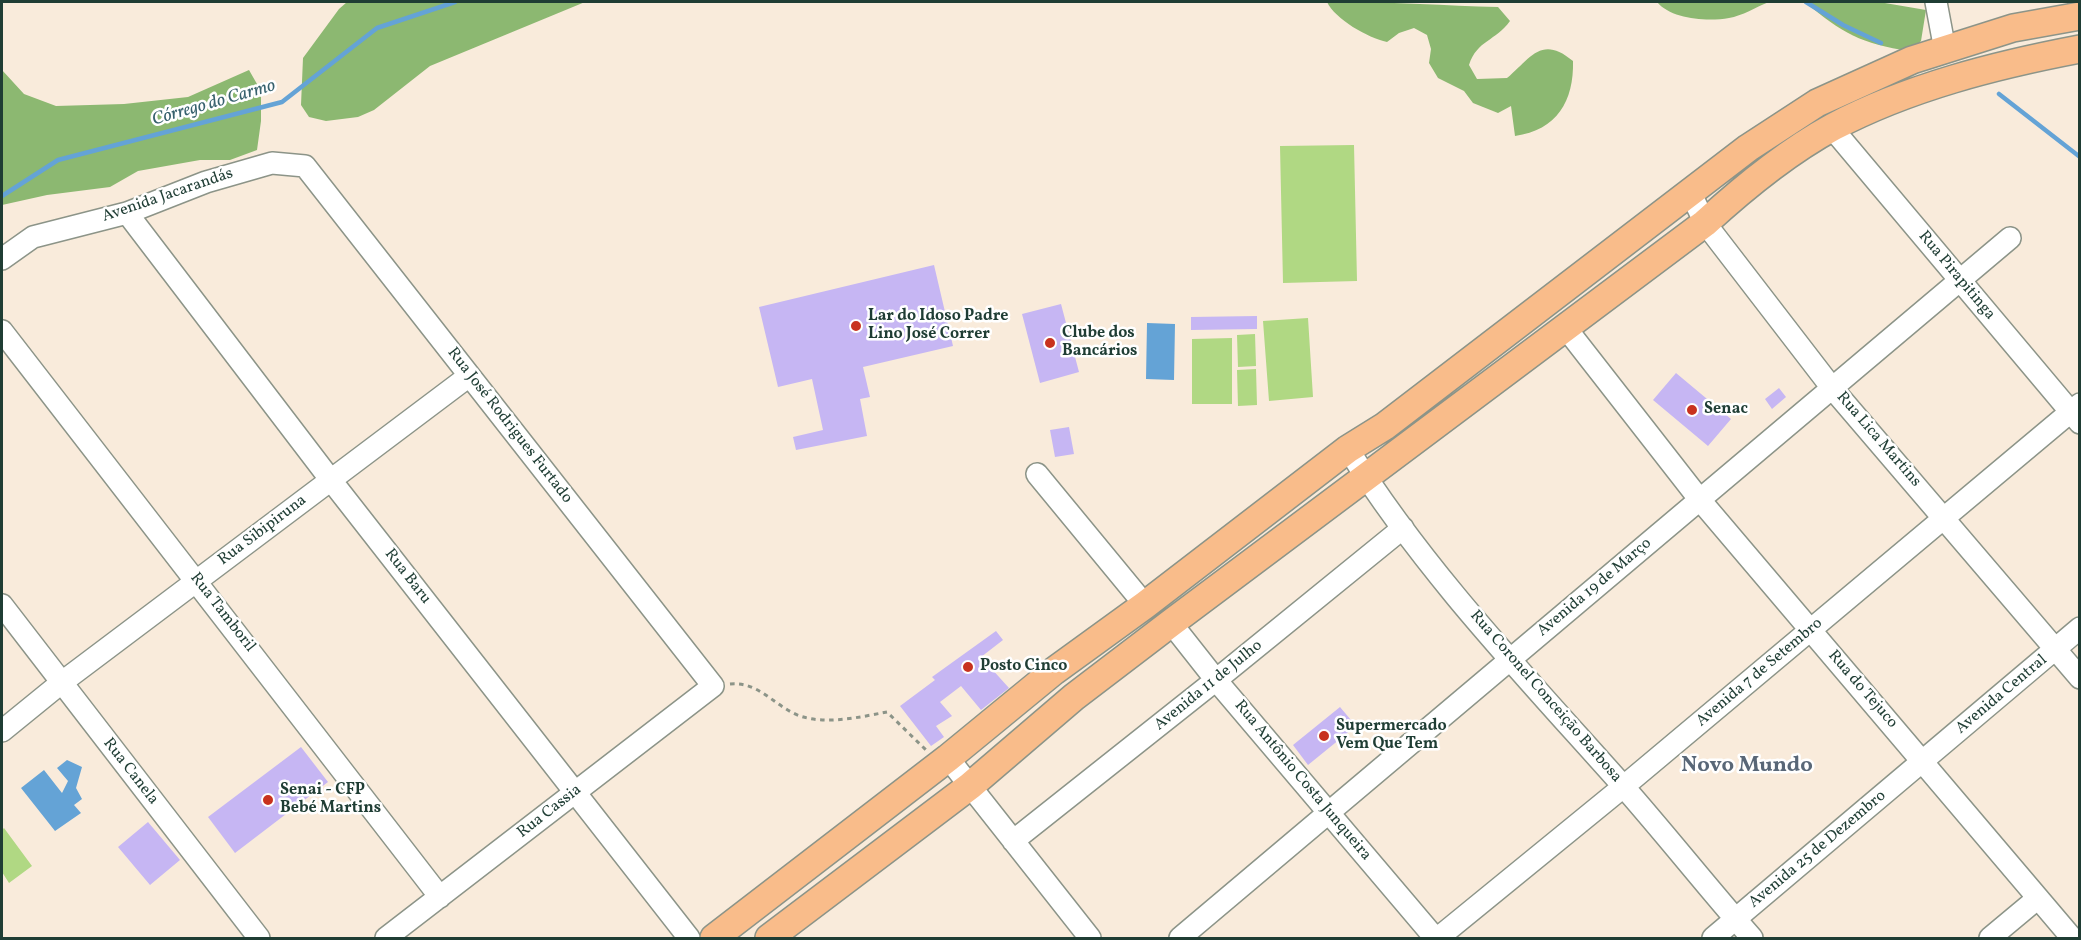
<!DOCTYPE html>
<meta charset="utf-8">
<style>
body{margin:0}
#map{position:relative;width:2081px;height:940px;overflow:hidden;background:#f9ebdb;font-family:Vollkorn,serif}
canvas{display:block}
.frame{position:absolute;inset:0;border:3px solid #1f3d34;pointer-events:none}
</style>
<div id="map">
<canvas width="2081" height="940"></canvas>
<div class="frame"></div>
</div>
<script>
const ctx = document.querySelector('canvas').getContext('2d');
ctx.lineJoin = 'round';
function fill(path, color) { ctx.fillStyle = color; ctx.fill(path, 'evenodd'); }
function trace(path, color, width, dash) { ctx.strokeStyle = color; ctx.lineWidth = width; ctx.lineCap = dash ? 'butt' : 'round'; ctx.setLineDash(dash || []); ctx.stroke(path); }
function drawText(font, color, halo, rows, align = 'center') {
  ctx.font = font + ' Vollkorn,serif'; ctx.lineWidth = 5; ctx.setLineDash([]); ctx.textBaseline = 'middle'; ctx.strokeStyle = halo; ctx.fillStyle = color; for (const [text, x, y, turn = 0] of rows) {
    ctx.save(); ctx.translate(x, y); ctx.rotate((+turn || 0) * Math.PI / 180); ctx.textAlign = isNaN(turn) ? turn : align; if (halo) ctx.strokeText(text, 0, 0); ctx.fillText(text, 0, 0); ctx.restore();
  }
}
const green = new Path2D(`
 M 1354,145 L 1357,281 L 1283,283 L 1280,146 Z
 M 1308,318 L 1313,397 L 1269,401 L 1263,321 Z
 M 1255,334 L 1256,366 L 1238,367 L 1237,335 Z
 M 1232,338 L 1232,404 L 1192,404 L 1192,339 Z
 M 1256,369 L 1257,405 L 1238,406 L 1237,370 Z
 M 4,828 L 32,866 L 9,883 L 2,872 L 2,830 Z`);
const forest = new Path2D(`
 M 347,2 L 585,2 L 430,66 L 374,110 L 358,117 L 326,121 L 309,117 L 301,105 L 303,58 L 339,9 Z
 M 1327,2 C 1384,1 1440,6 1498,7 L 1510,21 C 1496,41 1477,40 1469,65 L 1477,79 L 1507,78 C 1530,59 1541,34 1573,61 C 1574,101 1557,130 1515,136 L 1511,106 L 1498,113 L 1473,103 L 1464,91 L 1438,78 L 1429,63 L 1431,49 L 1427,35 L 1414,28 L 1399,33 L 1387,42 C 1368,38 1335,19 1327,2 Z
 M 1657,2 L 1769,2 C 1756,7 1742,16 1729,18 C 1707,22 1671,19 1657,2 Z
 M 1805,2 L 1879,2 L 1926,10 L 1921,41 L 1910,51 C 1861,44 1842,33 1805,2 Z
 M 2,70 L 24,94 L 56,106 L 124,104 L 188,97 L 249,70 L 261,91 L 261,121 L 257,150 L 230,160 L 200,160 L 138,171 L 110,187 L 47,195 L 2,205 Z`);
const water = new Path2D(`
 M 1147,323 L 1175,324 L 1174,380 L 1146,379 Z
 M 67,760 L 82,767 L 76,788 L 82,799 L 74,805 L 81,813 L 55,831 L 21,788 L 44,770 L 62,793 L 68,781 L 57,768 Z`);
const stream = new Path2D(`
 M 1806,2 L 1843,25 L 1881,43
 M 1999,94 L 2080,157
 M 2,196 L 58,160 L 282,102 L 377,28 L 455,2`);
const building = new Path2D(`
 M 934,265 L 953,346 L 863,367 L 870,397 L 860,399 L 867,436 L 796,450 L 793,437 L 823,430 L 812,379 L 778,387 L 759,307 Z
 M 1061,304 L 1079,372 L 1040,383 L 1022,314 Z
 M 1257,316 L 1257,329 L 1191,330 L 1191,317 Z
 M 1676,373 L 1731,419 L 1708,446 L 1653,400 Z
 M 1779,388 L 1786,397 L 1772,409 L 1765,399 Z
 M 1069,427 L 1074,454 L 1055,457 L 1050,430 Z
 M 996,631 L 1003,640 L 981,657 L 1009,688 L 981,710 L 961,686 L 940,702 L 952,716 L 936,726 L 944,737 L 931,746 L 900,706 L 935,680 L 932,677 Z
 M 1340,707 L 1356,726 L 1308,765 L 1293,745 Z
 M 301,747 L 328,782 L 235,853 L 208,817 Z
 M 148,822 L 180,860 L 150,885 L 118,847 Z`);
const path = new Path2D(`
 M 730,684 C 759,681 775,707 800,716 C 827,725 860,717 887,712 L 926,750`);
const minor = new Path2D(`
 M 1936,2 L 1945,50
 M 1832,128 L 2080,423
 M 1690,192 L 1705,223 L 1832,388 L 2080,678
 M 127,213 L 330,479 L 689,938
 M 2,259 L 33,237 L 127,213 L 206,182 L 272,163 L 305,166 L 713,686 L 386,938
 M 1565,327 L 1700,500 L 2072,938
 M 2,331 L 440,897
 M 1348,449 C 1425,572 1527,678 1623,786 C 1667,836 1708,888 1752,938
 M 1037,474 L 1145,605
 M 2,605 L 259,938
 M 1171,623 L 1216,680 L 1435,938
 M 2,731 L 61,683 L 469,376
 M 948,758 L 1090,938
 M 1013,841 L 1216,680 L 1403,528
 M 1180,938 L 2010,238
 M 1438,938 L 1623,787 L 2080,404
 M 1713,938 L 2080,628
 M 1990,938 L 2038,898`);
const major = new Path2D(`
 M 714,938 L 948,758 L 1054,671 L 1145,605 L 1348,449 L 1385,426 L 1748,148 L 1817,103 L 1912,60 L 2013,28 L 2080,16
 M 769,938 L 970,786 L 1074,697 L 1171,623 L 1705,223 C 1742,189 1789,151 1833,127 C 1909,87 1996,65 2080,49`);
const markers = [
 [856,326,6,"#c8321e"],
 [1050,343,6,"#c8321e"],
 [1692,410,6,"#c8321e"],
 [968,667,6,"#c8321e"],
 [1324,736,6,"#c8321e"],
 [268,800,6,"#c8321e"]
];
const streetNames = [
 ["Avenida Jacarandás",168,196,-19],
 ["Rua Pirapitinga",1956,276,50],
 ["Rua José Rodrigues Furtado",509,426,52],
 ["Rua Lica Martins",1878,440,49],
 ["Rua Sibipiruna",263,531,-37],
 ["Rua Baru",407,577,52],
 ["Avenida 19 de Março",1595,588,-40],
 ["Rua Tamboril",222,613,52],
 ["Avenida 7 de Setembro",1760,673,-40],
 ["Avenida 11 de Julho",1209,686,-39],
 ["Rua do Tejuco",1862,690,49],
 ["Avenida Central",2002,695,-40],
 ["Rua Coronel Conceição Barbosa",1545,697,49],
 ["Rua Canela",130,772,52],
 ["Rua Antônio Costa Junqueira",1302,781,50],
 ["Rua Cassia",550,812,-38],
 ["Avenida 25 de Dezembro",1818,850,-40]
];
const poiNames = [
 ["Lar do Idoso Padre",868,317],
 ["Lino José Correr",868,335],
 ["Clube dos",1062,334],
 ["Bancários",1062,352],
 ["Senac",1704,410],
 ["Posto Cinco",980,667],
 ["Supermercado",1336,727],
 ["Vem Que Tem",1336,745],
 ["Senai - CFP",280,791],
 ["Bebé Martins",280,809]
];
const waterNames = [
 ["Córrego do Carmo",214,104,-16]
];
const districtNames = [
 ["Novo Mundo",1747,767]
];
fill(green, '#b0d883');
fill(forest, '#8cb871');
fill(water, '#64a3d6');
trace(stream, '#64a3d6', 4.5);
fill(building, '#c6b6f3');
trace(minor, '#8c9488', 24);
trace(major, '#8c9488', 30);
trace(path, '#8c9488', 3, [4.5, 4.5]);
trace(minor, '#fff', 21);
trace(major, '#f9bc8a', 27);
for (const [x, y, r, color] of markers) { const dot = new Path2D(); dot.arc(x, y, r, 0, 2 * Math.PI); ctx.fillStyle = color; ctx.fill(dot); trace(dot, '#fff', 2); }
drawText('16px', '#1f3d34', '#fff', streetNames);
drawText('bold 16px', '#1f3d34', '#fff', poiNames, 'left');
drawText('italic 18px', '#37616d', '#fff', waterNames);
drawText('bold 22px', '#596777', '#fff', districtNames);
</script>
